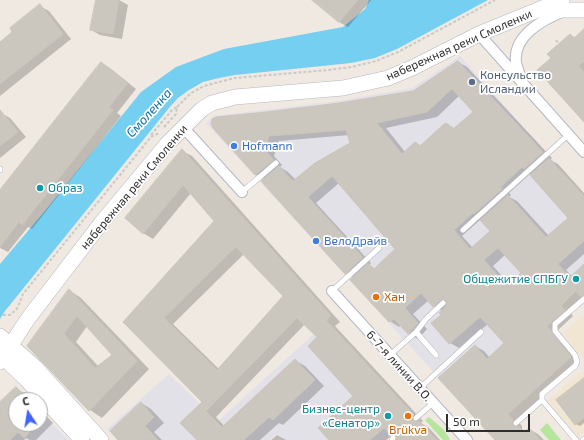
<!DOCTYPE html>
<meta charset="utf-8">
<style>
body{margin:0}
#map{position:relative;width:584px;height:440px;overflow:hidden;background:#efe9e1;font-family:"Exo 2",sans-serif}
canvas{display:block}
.north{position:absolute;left:8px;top:392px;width:40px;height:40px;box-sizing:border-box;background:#fff;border:1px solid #ababab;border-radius:50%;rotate:348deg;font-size:11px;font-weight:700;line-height:16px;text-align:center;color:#2e2e2e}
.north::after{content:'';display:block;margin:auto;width:14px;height:18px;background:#4264fb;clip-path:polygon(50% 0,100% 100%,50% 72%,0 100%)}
.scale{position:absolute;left:446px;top:414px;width:84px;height:18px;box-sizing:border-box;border:2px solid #2e2e2e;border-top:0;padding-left:5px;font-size:12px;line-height:14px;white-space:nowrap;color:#2e2e2e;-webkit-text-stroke:3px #fff;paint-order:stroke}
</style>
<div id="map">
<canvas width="584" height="440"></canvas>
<div class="north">С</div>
<div class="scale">50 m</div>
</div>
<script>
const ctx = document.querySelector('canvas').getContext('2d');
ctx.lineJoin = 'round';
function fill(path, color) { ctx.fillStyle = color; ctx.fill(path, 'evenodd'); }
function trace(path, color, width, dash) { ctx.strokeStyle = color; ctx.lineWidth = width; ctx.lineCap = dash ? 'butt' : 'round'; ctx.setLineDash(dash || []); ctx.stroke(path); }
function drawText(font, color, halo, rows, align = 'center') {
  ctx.font = font + ' "Exo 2",sans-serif'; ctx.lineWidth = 3.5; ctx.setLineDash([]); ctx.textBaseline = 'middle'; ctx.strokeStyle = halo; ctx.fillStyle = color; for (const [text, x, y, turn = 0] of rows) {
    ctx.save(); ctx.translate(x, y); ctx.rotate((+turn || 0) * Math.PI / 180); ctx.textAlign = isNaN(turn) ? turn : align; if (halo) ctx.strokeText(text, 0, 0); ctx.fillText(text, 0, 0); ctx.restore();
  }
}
const industrial = new Path2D(`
 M 460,56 L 584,195 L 584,264 L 551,294 L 565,310 L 551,323 L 540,311 L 451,391 L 206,123 L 214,116 L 338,101 L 412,88 Z
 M 328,321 L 437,440 L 283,440 L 277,434 L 269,440 L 118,440 L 107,429 L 169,374 L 218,421 Z
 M 16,386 L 29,400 L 16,400 L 16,424 L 40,424 L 40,411 L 68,440 L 0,440 L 0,402 Z`);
const education = new Path2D(`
 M 584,315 L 584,359 L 562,333 Z
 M 584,370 L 584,432 L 578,437 L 548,400 Z`);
const green = new Path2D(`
 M 429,417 L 443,429 L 450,439 L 449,440 L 443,440 L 425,420 Z
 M 547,423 L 561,440 L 549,440 L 540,430 Z`);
const water = new Path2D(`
 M 369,0 L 488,0 L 397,49 L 375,58 L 351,63 L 235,75 L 219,78 L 203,82 L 189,90 L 178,98 L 169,108 L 5,311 L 0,319 L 0,264 L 44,212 L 141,92 L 176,67 L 224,49 L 343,27 L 365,9 Z`);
const shadow = new Path2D(`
 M 97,0 L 119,0 L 128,5 L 122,39 L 100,35 L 91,30 Z
 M 314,0 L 371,0 L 348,27 L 339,22 Z
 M 40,6 L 49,11 L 71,39 L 0,96 L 0,43 L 14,32 Z
 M 584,30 L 584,121 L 552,59 L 571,35 L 576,38 Z
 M 458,62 L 467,67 L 552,158 L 550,160 L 558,164 L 584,193 L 584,254 L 566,270 L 572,276 L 584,266 L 584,297 L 570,312 L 573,316 L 556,332 L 580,363 L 517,420 L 522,426 L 522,429 L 525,431 L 529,429 L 538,434 L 544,440 L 496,440 L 475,346 L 484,351 L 490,358 L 506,343 L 488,324 L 459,348 L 450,343 L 442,315 L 442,311 L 434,306 L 429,300 L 413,314 L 427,329 L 418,339 L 408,333 L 401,325 L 399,327 L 390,321 L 352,280 L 354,278 L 346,273 L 264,179 L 256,175 L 214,127 L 339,104 L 414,92 ZM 459,96 L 475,112 L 455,129 L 446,123 L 422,146 L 416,143 L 405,152 L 386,128 L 437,117 ZM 349,135 L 351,144 L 296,180 L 288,172 L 280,167 L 282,165 L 274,156 L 279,141 ZM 530,174 L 570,218 L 549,236 L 517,201 L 509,197 L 511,195 L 509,193 ZM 339,183 L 397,249 L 375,269 L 369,265 L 371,263 L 316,203 ZM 480,220 L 491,231 L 473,248 L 462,236 ZM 505,255 L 523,273 L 510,285 L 493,266 Z
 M 101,63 L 110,68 L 136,89 L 117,113 L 121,116 L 32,229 L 28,227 L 8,252 L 0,248 L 0,195 Z
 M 1,113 L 10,118 L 26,137 L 0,158 L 0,114 Z
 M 182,151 L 192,156 L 340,322 L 335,326 L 423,421 L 421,423 L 429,428 L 440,440 L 397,440 L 397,438 L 392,435 L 386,440 L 330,440 L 355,396 L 319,337 L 305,324 L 216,417 L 224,426 L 295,360 L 305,366 L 324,386 L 283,425 L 279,423 L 260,440 L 198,440 L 203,402 L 124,322 L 215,221 L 191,193 L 153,239 L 143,233 ZM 244,254 L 285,296 L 219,369 L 173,324 Z
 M 69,290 L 81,298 L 149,369 L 102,418 L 90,410 L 29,346 ZM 87,326 L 113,355 L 99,367 L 76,342 Z
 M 584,379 L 584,423 L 580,426 L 576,424 Z
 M 16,388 L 25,394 L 31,400 L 16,400 L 16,424 L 40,424 L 40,409 L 53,423 L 36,440 L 30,440 L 26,438 L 24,440 L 0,440 L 0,404 Z
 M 141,403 L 151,409 L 164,423 L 154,432 L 162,440 L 119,440 Z
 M 277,435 L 286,440 L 271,440 Z`);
const building = new Path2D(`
 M 96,0 L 119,0 L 113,34 L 90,30 Z
 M 312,0 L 358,0 L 339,22 Z
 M 40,4 L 63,34 L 0,84 L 0,42 L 12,32 L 10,28 Z
 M 584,29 L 584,61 L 578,66 L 584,72 L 584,122 L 537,70 L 551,58 L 547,54 L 570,34 L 574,38 Z
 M 458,61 L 543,152 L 524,169 L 522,167 L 501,187 L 502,189 L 474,214 L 473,213 L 454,230 L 470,249 L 490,231 L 480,220 L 508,195 L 546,237 L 568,218 L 530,175 L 549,158 L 584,196 L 584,241 L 558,264 L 570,277 L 584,264 L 584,295 L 581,297 L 576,291 L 561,306 L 565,310 L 547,326 L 571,357 L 508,414 L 513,420 L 512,423 L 513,426 L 518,426 L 524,432 L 529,428 L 540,440 L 495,440 L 438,378 L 475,345 L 487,359 L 504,343 L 480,317 L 449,344 L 431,323 L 441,315 L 439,313 L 446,306 L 446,301 L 442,299 L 433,307 L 421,293 L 405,308 L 418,323 L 408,334 L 394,319 L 389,322 L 350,280 L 368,263 L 374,269 L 395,249 L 332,176 L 308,197 L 363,257 L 345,274 L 261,181 L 279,166 L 293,181 L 315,163 L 350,143 L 346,130 L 269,136 L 265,150 L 274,160 L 255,175 L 213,128 L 211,124 L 212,119 L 216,117 L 266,112 L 339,103 L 413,91 ZM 452,89 L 465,103 L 468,103 L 466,104 L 473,112 L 453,129 L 448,124 L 444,124 L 420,146 L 415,142 L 402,154 L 377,123 L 427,112 ZM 498,248 L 521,273 L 507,286 L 484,260 Z
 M 101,62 L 128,83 L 109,107 L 113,110 L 22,225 L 19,222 L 0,247 L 0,190 Z
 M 0,110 L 18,132 L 0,146 Z
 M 182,149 L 331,316 L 326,320 L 414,415 L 412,417 L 413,420 L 416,422 L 419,421 L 437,440 L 396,440 L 396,436 L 393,434 L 390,435 L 384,428 L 370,440 L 329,440 L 318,428 L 353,396 L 308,346 L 317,337 L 297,318 L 206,411 L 222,427 L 295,359 L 315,380 L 273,420 L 269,417 L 244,440 L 197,440 L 180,423 L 202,402 L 123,322 L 214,221 L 183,185 L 143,234 L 125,218 ZM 236,247 L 283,296 L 217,370 L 164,318 Z
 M 69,289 L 137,361 L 89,411 L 27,346 ZM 77,316 L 112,355 L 95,368 L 64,334 Z
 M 584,378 L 584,418 L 575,425 L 556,400 Z
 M 16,387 L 28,400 L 16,400 L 16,424 L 38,424 L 24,438 L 18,432 L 10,440 L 0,440 L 0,402 Z
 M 141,402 L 154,417 L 145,426 L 158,440 L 118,440 L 110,431 Z`);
const path = new Path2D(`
 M 556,40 L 559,44
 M 164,127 L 176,114 L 177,107 L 191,93 L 204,86 L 235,78 L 328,70 L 352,67 L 376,61 L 398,52 L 495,0
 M 151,135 L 172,110 L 177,107
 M 3,315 L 10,315 L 17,309 L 23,294 L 151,137 L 159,133`);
const lane = new Path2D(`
 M 0,170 L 0,169
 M 242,192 L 276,163
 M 463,230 L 568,135
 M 332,291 L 379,248
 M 416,332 L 436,355
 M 390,355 L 416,332 L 426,319 L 443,303
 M 420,388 L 481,332
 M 416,418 L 433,403
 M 516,423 L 542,400
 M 392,440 L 393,438
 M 576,440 L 542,400 L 542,394 L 575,366 L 577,362 L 575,355 L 555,331 L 555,324 L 584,299
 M 583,440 L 584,439`);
const street = new Path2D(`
 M 479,34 L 584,152
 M 522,80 C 520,75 517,68 516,62 C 513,36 542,20 562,12
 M 183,127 L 242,192
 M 332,291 L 467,440`);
const secondary = new Path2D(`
 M 547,10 L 584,10
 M 0,336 L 35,367 L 101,440
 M 0,354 L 26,379 L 82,440
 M 0,362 L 27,320 L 102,222 L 167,144 L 202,109 L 212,103 L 235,97 L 343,88 L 388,78 L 412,68 L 479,34 L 562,0`);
const markers = [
 [472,82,4,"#5c6f8a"],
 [234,146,4,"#3f7fe0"],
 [40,188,4,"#0f9aa8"],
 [316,241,4,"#3f7fe0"],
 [576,279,4,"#0f9aa8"],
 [376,297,4,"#e8710a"],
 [388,416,4,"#0f9aa8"],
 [408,416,4,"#e8710a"]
];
const streetNames = [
 ["набережная реки Смоленки",459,45,-24],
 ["набережная реки Смоленки",134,187,-50],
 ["6-7-я линии В.О.",399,366,48]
];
const serviceNames = [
 ["Консульство",480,75],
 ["Исландии",480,89]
];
const shopNames = [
 ["Hofmann",242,146],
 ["ВелоДрайв",324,241]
];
const cultureNames = [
 ["Образ",48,188,"left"],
 ["Общежитие СПБГУ",568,279],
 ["Бизнес-центр",380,409],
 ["«Сенатор»",380,423]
];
const foodNames = [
 ["Хан",384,297],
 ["Brükva",408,430,"center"]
];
const waterNames = [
 ["Смоленка",149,113,-48]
];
fill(industrial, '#e3e1e8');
fill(education, '#f0e6d1');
fill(green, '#b6e59e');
fill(water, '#75cff0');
fill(shadow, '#0003');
fill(building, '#cbc7bf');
trace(building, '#cbc5ba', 1);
trace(lane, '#b4b7c1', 6);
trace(street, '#b4b7c1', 12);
trace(secondary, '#b4b7c1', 16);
trace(path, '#c9c9c9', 2, [3, 2]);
trace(lane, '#fff', 5);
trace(street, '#fff', 10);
trace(secondary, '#fff', 15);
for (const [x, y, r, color] of markers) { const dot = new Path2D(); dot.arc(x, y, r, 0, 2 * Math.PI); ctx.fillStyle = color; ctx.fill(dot); trace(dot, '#fff', 1.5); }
drawText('12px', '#2e2e2e', '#fff', streetNames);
drawText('12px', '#4e5e75', '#fff', serviceNames, 'left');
drawText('12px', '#366cbe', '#fff', shopNames, 'left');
drawText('12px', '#0d838f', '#fff', cultureNames, 'right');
drawText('12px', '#c56008', '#fff', foodNames, 'left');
drawText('italic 13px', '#0d6fa3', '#fff', waterNames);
</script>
